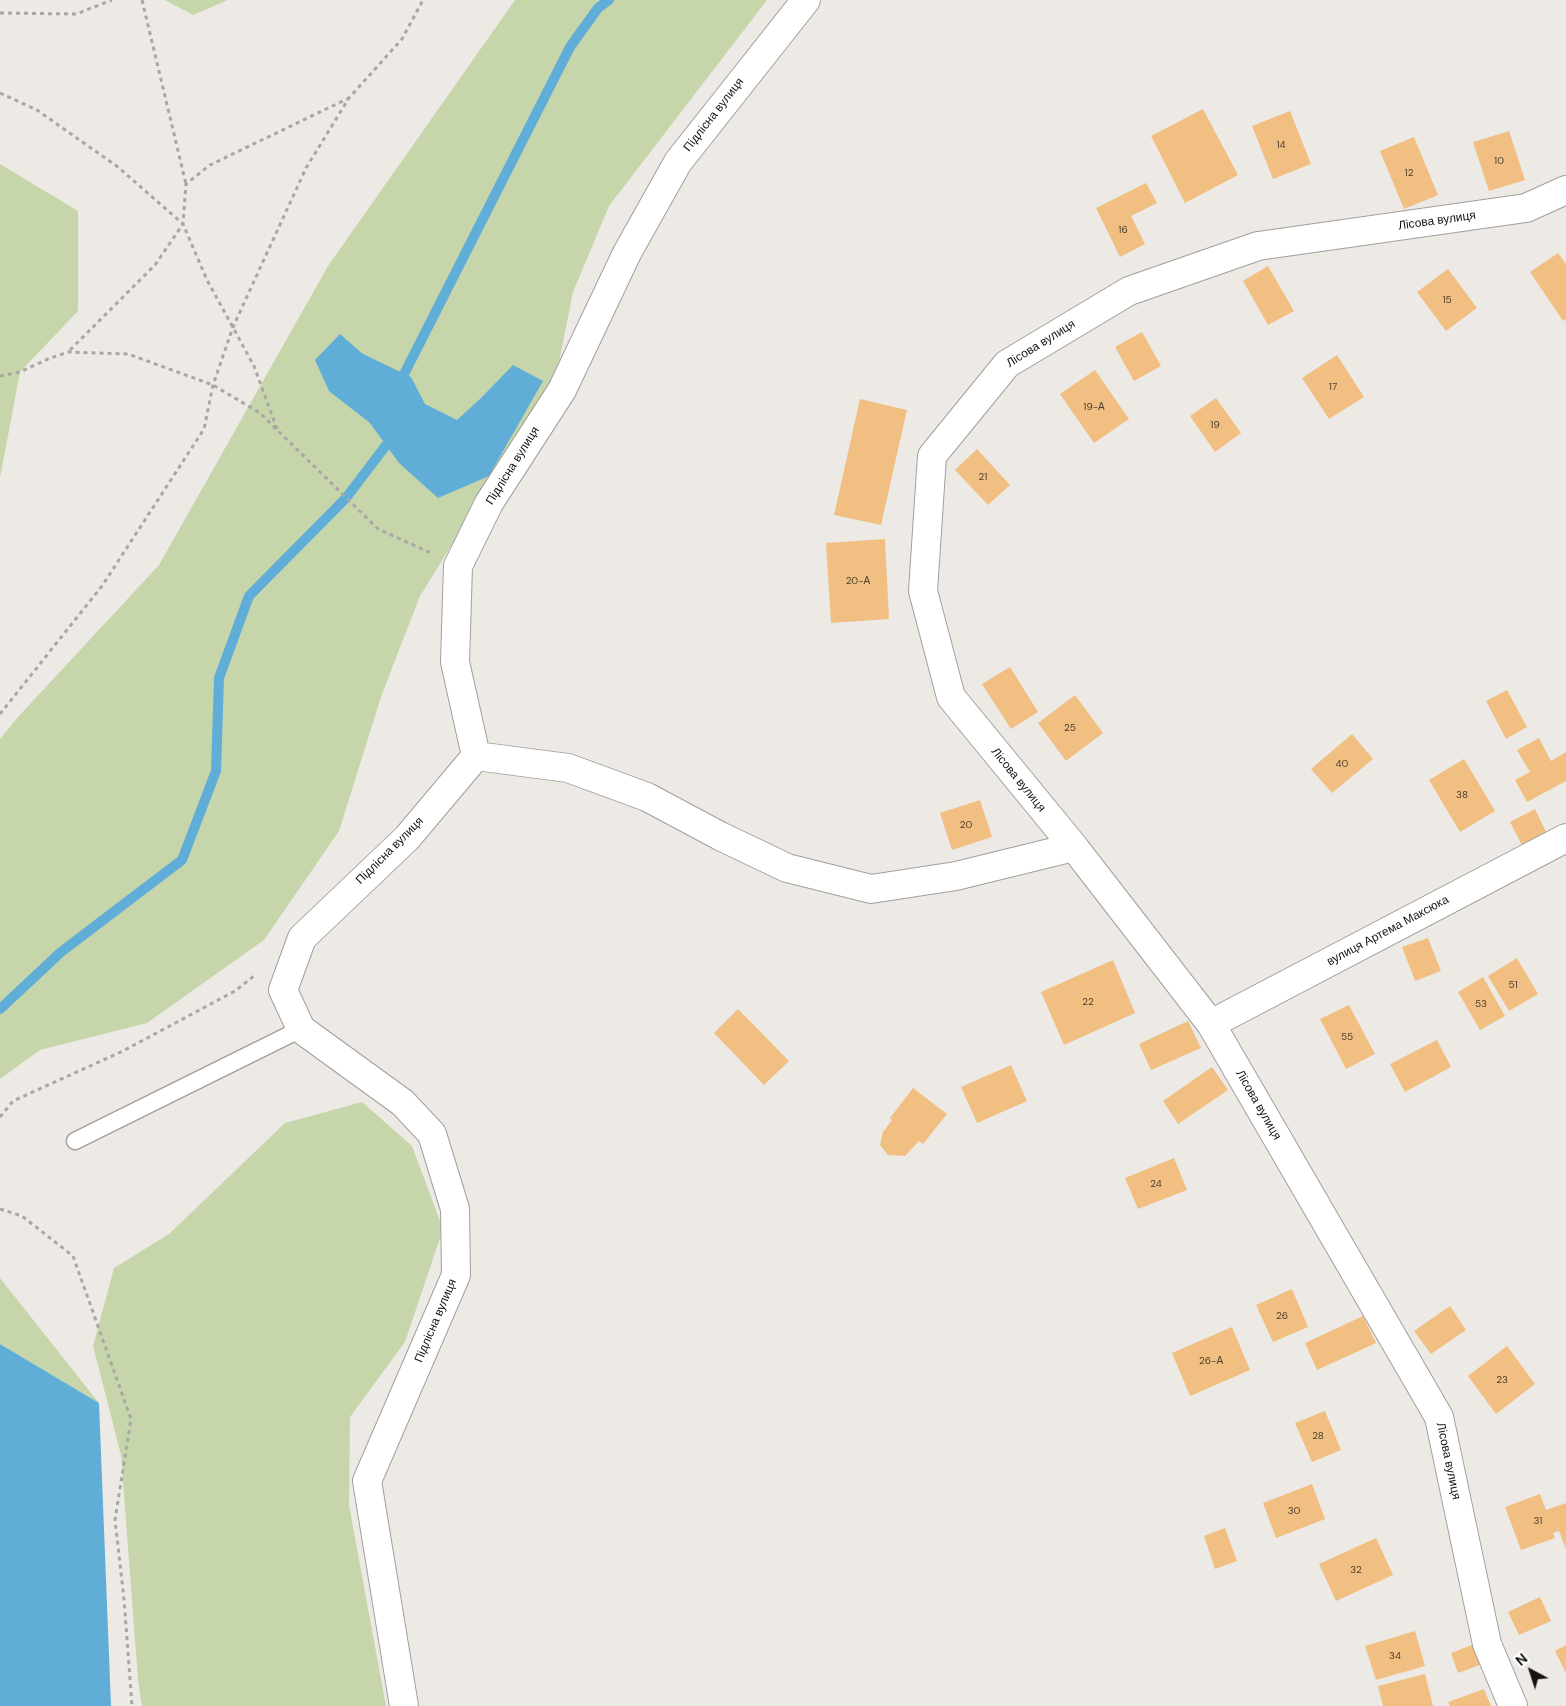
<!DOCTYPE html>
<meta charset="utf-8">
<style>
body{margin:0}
#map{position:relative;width:1566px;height:1706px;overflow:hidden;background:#edeae6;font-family:"DM Sans",sans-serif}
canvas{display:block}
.north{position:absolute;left:1506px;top:1646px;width:50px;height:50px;-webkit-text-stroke:4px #fff;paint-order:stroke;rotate:320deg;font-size:14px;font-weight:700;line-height:20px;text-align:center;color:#151413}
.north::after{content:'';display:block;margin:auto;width:18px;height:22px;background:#151413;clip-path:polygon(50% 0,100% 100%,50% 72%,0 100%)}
</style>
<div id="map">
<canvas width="1566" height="1706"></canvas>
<div class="north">N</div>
</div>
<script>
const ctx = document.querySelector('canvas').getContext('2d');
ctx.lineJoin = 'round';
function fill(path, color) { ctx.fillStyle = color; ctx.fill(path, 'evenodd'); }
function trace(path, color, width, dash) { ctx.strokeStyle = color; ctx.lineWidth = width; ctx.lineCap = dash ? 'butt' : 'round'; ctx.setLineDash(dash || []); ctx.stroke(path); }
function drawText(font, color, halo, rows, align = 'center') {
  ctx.font = font + ' "DM Sans",sans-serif'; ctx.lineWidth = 4; ctx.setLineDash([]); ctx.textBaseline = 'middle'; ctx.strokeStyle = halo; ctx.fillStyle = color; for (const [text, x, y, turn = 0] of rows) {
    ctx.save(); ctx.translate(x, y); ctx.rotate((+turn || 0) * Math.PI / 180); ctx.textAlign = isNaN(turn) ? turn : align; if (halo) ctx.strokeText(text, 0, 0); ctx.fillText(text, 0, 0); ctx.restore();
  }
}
const green = new Path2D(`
 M 165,0 L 228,0 L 193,15 Z
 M 515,0 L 767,0 L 609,206 L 573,292 L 556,377 L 420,596 L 382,694 L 339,831 L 264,940 L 147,1023 L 40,1050 L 0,1079 L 0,739 L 18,717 L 159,565 L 328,266 Z
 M 0,164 L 78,211 L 78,311 L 20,372 L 0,478 Z
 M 362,1102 L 412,1146 L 443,1229 L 405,1342 L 350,1417 L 349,1505 L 386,1706 L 142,1706 L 138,1680 L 121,1455 L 93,1346 L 114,1268 L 169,1234 L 285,1123 Z
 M 0,1278 L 99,1403 L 0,1344 Z`);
const water = new Path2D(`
 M 340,334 L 363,354 L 411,377 L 425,404 L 457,420 L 480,399 L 513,365 L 543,381 L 489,476 L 438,498 L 399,463 L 370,423 L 329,391 L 315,360 Z
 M 0,1344 L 99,1403 L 111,1706 L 0,1706 Z`);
const stream = new Path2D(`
 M 398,386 L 570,47 L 598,8 L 609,0
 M 0,1009 L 61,952 L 182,860 L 216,771 L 219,678 L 249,596 L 346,498 L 393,436`);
const building = new Path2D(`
 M 1203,109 L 1238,175 L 1185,203 L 1151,136 Z
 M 1290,111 L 1311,164 L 1273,179 L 1252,126 Z
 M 1509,131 L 1525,180 L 1489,191 L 1473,142 Z
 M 1414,137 L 1438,195 L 1404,209 L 1380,151 Z
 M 1146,183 L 1157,203 L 1131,216 L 1145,244 L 1120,257 L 1096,208 Z
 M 1558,253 L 1566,264 L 1566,319 L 1563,321 L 1530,272 Z
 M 1268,266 L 1294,311 L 1268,325 L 1243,281 Z
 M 1448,269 L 1477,308 L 1446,331 L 1417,292 Z
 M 1142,332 L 1161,366 L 1134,381 L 1115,347 Z
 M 1337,355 L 1364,397 L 1329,419 L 1302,378 Z
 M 1095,370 L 1129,419 L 1094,443 L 1060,394 Z
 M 1216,398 L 1241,433 L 1215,452 L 1190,416 Z
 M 860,399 L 907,410 L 881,525 L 834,515 Z
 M 977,449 L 1010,485 L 988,505 L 955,470 Z
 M 885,539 L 889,619 L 831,623 L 826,543 Z
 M 1010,667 L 1038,712 L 1011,729 L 982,684 Z
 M 1507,690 L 1527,727 L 1506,739 L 1486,701 Z
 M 1075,695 L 1103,733 L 1066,761 L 1038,723 Z
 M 1352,734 L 1373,759 L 1332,793 L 1311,769 Z
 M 1539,738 L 1551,761 L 1566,752 L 1566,781 L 1527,802 L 1515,780 L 1530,772 L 1517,750 Z
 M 1464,759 L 1495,811 L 1460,832 L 1429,780 Z
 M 980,800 L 992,837 L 952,850 L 940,813 Z
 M 1535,809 L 1549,838 L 1525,851 L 1510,822 Z
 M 1428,938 L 1441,971 L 1415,981 L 1402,947 Z
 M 1517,958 L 1538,994 L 1509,1011 L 1488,976 Z
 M 1113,960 L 1135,1013 L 1064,1045 L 1041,992 Z
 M 1483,977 L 1505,1016 L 1480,1030 L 1458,992 Z
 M 1349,1005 L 1375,1054 L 1346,1069 L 1320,1019 Z
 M 738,1009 L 789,1061 L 764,1085 L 714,1033 Z
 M 1188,1021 L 1201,1048 L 1151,1070 L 1139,1044 Z
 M 1437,1040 L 1451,1067 L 1405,1092 L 1390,1064 Z
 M 1011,1065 L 1027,1101 L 977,1123 L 961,1087 Z
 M 1212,1067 L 1228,1090 L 1178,1124 L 1163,1101 Z
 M 913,1088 L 947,1114 L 923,1144 L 919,1141 L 905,1156 L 888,1155 L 880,1145 L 883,1132 L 892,1120 L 890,1118 Z
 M 1174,1158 L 1187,1190 L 1138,1209 L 1125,1178 Z
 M 1292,1289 L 1308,1327 L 1273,1342 L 1256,1305 Z
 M 1450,1306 L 1466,1330 L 1431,1354 L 1414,1331 Z
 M 1363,1316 L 1376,1343 L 1317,1370 L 1305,1343 Z
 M 1232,1327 L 1250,1370 L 1190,1396 L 1172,1353 Z
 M 1507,1346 L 1535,1384 L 1496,1414 L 1468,1376 Z
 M 1325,1411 L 1341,1450 L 1312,1462 L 1295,1423 Z
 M 1312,1484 L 1325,1519 L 1276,1538 L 1263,1503 Z
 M 1540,1494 L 1546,1510 L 1566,1503 L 1566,1549 L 1559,1531 L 1553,1533 L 1555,1538 L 1521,1550 L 1505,1507 Z
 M 1225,1528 L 1237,1561 L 1215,1569 L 1204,1536 Z
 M 1376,1538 L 1393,1575 L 1336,1601 L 1319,1564 Z
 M 1540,1597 L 1551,1621 L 1519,1635 L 1508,1612 Z
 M 1415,1631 L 1425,1666 L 1376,1680 L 1365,1646 Z
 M 1477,1643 L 1485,1663 L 1458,1673 L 1451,1653 Z
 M 1566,1645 L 1566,1673 L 1555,1651 Z
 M 1425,1674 L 1433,1706 L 1383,1706 L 1378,1686 Z
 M 1484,1689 L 1491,1706 L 1450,1706 L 1448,1702 Z`);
const path = new Path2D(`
 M 142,0 L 186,184
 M 0,13 L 76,14 L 112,0
 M 0,93 L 37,110 L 118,167 L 183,224 L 155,265 L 68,352
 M 0,376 L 20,372 L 48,359 L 68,352 L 128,354 L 213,385 L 260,413 L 378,529 L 431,553
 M 277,429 L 254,366 L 207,280 L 183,224 L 186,184 L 210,165 L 349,98
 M 0,714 L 102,586 L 204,429 L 213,385 L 233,327 L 306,168 L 349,98 L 402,39 L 423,0
 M 0,1117 L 13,1101 L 123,1051 L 235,991 L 255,975
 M 0,1209 L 22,1216 L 73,1256 L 131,1419 L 115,1520 L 124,1599 L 132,1706`);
const lane = new Path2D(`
 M 75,1141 L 301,1029`);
const street = new Path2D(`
 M 476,756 L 455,662 L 458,566 L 489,503 L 562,390 L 627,253 L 678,162 L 806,0
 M 476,756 L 568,768 L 647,797 L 720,836 L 787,868 L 871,889 L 956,876 L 1074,847
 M 1211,1024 L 1566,838
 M 404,1706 L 367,1481 L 456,1275 L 455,1209 L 432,1134 L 403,1103 L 301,1029 L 283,990 L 302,938 L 407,838 L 476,756
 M 1513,1706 L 1487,1644 L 1439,1417 L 1211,1024 L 1074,847 L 951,697 L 923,591 L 932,456 L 1007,364 L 1129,291 L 1258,246 L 1526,208 L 1566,190`);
const numberNames = [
 ["14",1281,145],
 ["10",1499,161],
 ["12",1409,173],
 ["16",1123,230],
 ["15",1447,300],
 ["17",1333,387],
 ["19-А",1094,407],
 ["19",1215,425],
 ["21",983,477],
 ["20-А",858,581],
 ["25",1070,728],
 ["40",1342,764],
 ["38",1462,795],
 ["20",966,825],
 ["51",1513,985],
 ["22",1088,1002],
 ["53",1481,1004],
 ["55",1347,1037],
 ["24",1156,1184],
 ["26",1282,1316],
 ["26-А",1211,1361],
 ["23",1502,1380],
 ["28",1318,1436],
 ["30",1294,1511],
 ["31",1538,1521],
 ["32",1356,1570],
 ["34",1395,1656]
];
const streetNames = [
 ["Підлісна вулиця",714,115,-52],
 ["Лісова вулиця",1437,221,-8],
 ["Лісова вулиця",1041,344,-32],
 ["Підлісна вулиця",513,466,-58],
 ["Лісова вулиця",1018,780,51],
 ["Підлісна вулиця",390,851,-45],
 ["вулиця Артема Максюка",1388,931,-28],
 ["Лісова вулиця",1258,1105,60],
 ["Підлісна вулиця",436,1321,-67],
 ["Лісова вулиця",1448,1461,78]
];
fill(green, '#c6d6aa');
fill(water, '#60aed7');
trace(stream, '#60aed7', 10);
fill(building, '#f0bf81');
trace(lane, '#a29f9c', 19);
trace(street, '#a29f9c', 30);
trace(path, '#a9a7a4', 3, [4, 4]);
trace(lane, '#fff', 16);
trace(street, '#fff', 28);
drawText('10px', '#4c3f2e', null, numberNames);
drawText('12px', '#151413', '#fff', streetNames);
</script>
